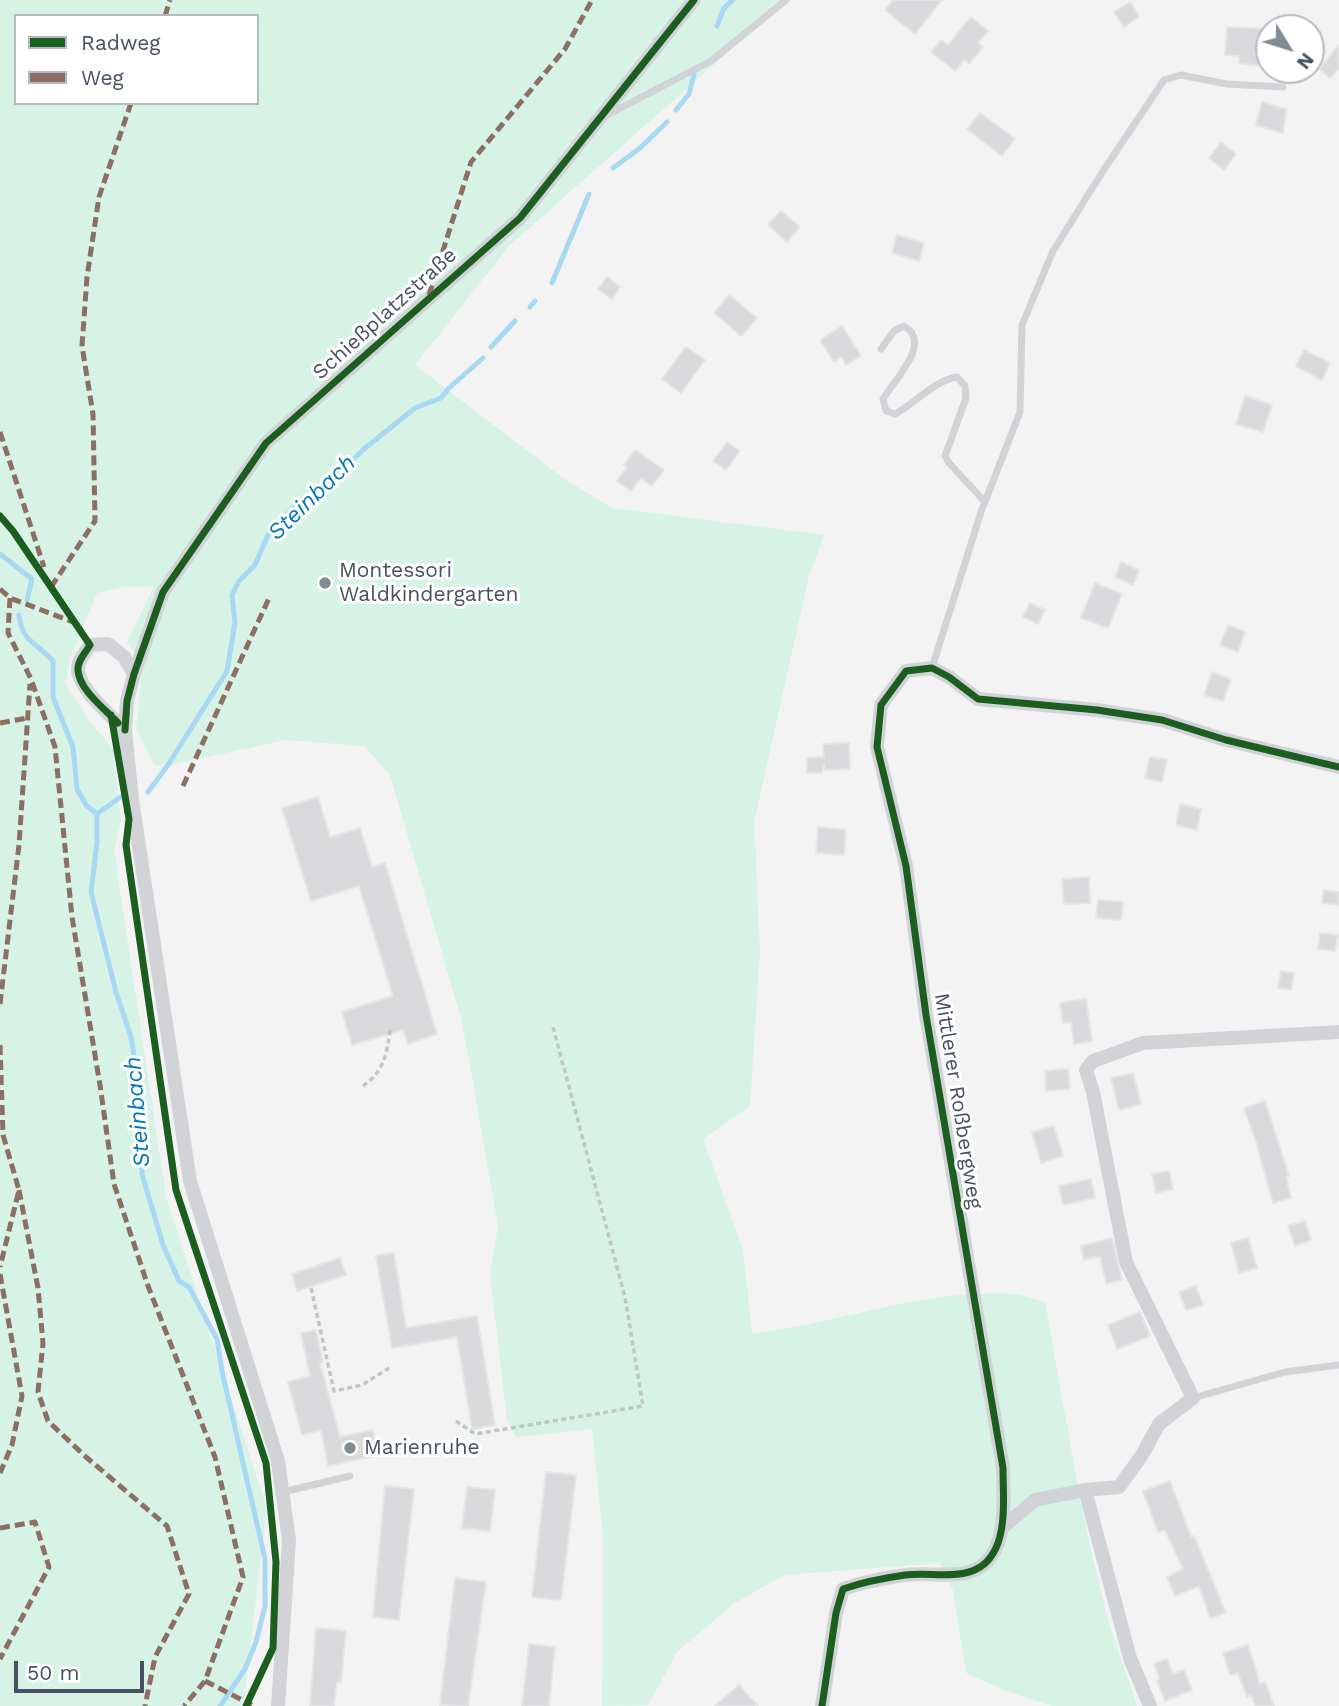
<!DOCTYPE html>
<meta charset="utf-8">
<style>
body{margin:0}
#map{position:relative;width:1339px;height:1706px;overflow:hidden;background:#f3f3f3;font-family:"Work Sans",sans-serif}
canvas{display:block}
.legend{position:absolute;left:14px;top:14px;width:245px;height:91px;box-sizing:border-box;background:#fff;border:2px solid #b6b9c0;margin:0;padding:9px 12px;list-style:none;font-size:21px;color:#485161}
.legend li{display:flex;align-items:center;gap:14px;height:35px}
.legend b{width:35px;border:2px solid #b6b9c0}
.north{position:absolute;left:1255px;top:14px;width:70px;height:70px;box-sizing:border-box;background:#fff;border:2px solid #b6b9c0;border-radius:50%;rotate:128deg;font-size:19px;font-weight:700;line-height:28px;text-align:center;color:#485161}
.north::after{content:'';display:block;margin:auto;width:24px;height:32px;background:#848a94;clip-path:polygon(50% 0,100% 100%,50% 72%,0 100%)}
.scale{position:absolute;left:14px;top:1661px;width:130px;height:32px;box-sizing:border-box;border:4px solid #485161;border-top:0;padding-left:9px;font-size:21px;line-height:24px;white-space:nowrap;color:#485161;-webkit-text-stroke:5px #fff;paint-order:stroke}
</style>
<div id="map">
<canvas width="1339" height="1706"></canvas>
<ul class="legend">
<li><b style="height:9px;background:#1b5e20"></b>Radweg</li>
<li><b style="height:9px;background:#8d6e63"></b>Weg</li>
</ul>
<div class="north">N</div>
<div class="scale">50 m</div>
</div>
<script>
const ctx = document.querySelector('canvas').getContext('2d');
ctx.lineJoin = 'round';
function fill(path, color) { ctx.fillStyle = color; ctx.fill(path, 'evenodd'); }
function trace(path, color, width, dash) { ctx.strokeStyle = color; ctx.lineWidth = width; ctx.lineCap = dash ? 'butt' : 'round'; ctx.setLineDash(dash || []); ctx.stroke(path); }
function drawText(font, color, halo, rows, align = 'center') {
  ctx.font = font + ' "Work Sans",sans-serif'; ctx.lineWidth = 6; ctx.setLineDash([]); ctx.textBaseline = 'middle'; ctx.strokeStyle = halo; ctx.fillStyle = color; for (const [text, x, y, turn = 0] of rows) {
    ctx.save(); ctx.translate(x, y); ctx.rotate((+turn || 0) * Math.PI / 180); ctx.textAlign = isNaN(turn) ? turn : align; if (halo) ctx.strokeText(text, 0, 0); ctx.fillText(text, 0, 0); ctx.restore();
  }
}
const green = new Path2D(`
 M 0,0 L 787,0 L 510,245 L 415,365 L 563,478 L 612,508 L 824,535 L 809,576 L 754,823 L 760,952 L 750,1106 L 703,1139 L 743,1250 L 752,1334 C 835,1324 923,1289 1009,1294 C 1021,1294 1034,1299 1045,1302 L 1082,1510 L 1107,1617 L 1137,1706 L 1052,1706 L 1006,1691 L 966,1673 L 953,1590 L 940,1563 L 784,1575 L 733,1604 L 677,1652 L 648,1705 L 602,1706 L 603,1538 L 592,1429 L 516,1437 L 507,1420 L 490,1275 L 498,1226 L 471,1071 L 461,1018 L 390,775 L 364,746 L 285,740 L 171,765 L 154,765 L 136,728 L 143,664 L 127,642 L 154,586 L 124,587 L 97,593 L 71,656 L 65,683 L 92,725 L 113,748 L 121,821 L 114,850 L 166,1197 L 267,1509 L 244,1699 L 240,1706 L 0,1706 ZM 16,16 L 257,16 L 257,103 L 16,103 Z`);
const stream = new Path2D(`
 M 717,26 L 724,8 L 733,0
 M 676,110 L 689,94 L 694,74
 M 613,168 L 640,148 L 667,122
 M 552,283 L 589,194
 M 530,307 L 535,301
 M 491,347 L 515,321
 M 0,554 L 32,579 L 27,600
 M 19,615 C 22,642 36,642 53,661 L 53,697 L 73,747 L 77,789 L 86,805 L 97,814
 M 148,792 L 168,765 L 227,671 L 235,623 L 232,595 L 239,581 L 255,565 L 268,535 L 278,522 L 302,500 L 334,478 L 364,449 L 415,408 L 441,398 L 449,388 L 483,358
 M 122,796 L 97,814 L 97,842 L 91,892 L 116,992 L 131,1037 L 141,1100 L 139,1136 L 142,1174 L 163,1245 L 179,1281 L 189,1287 L 217,1339 L 222,1371 L 265,1559 L 265,1606 L 256,1642 L 245,1669 L 220,1706`);
const building = new Path2D(`
 M 893,0 L 942,0 L 915,34 L 885,10 Z
 M 1130,2 L 1139,16 L 1124,27 L 1114,12 Z
 M 971,17 L 988,31 L 978,43 L 983,47 L 969,64 L 964,60 L 955,71 L 931,52 L 942,40 L 948,45 Z
 M 1227,27 L 1269,29 L 1269,67 L 1239,63 L 1239,56 L 1225,55 Z
 M 1339,45 L 1339,68 L 1330,78 L 1319,69 Z
 M 1262,102 L 1286,109 L 1283,133 L 1256,125 Z
 M 980,113 L 1015,139 L 1002,156 L 967,129 Z
 M 1221,142 L 1236,154 L 1224,170 L 1209,158 Z
 M 781,211 L 800,227 L 787,242 L 768,225 Z
 M 897,235 L 924,243 L 919,261 L 892,253 Z
 M 607,277 L 620,287 L 612,299 L 598,289 Z
 M 729,295 L 757,318 L 741,336 L 714,313 Z
 M 842,326 L 861,356 L 846,365 L 841,357 L 834,362 L 820,340 Z
 M 686,347 L 705,360 L 681,393 L 662,379 Z
 M 1304,350 L 1330,363 L 1322,380 L 1296,366 Z
 M 1245,396 L 1272,405 L 1263,432 L 1236,424 Z
 M 727,442 L 740,451 L 726,470 L 713,461 Z
 M 635,450 L 664,470 L 652,486 L 641,478 L 631,491 L 617,481 L 627,467 L 624,465 Z
 M 1121,562 L 1139,570 L 1133,585 L 1115,577 Z
 M 1095,583 L 1122,594 L 1108,628 L 1081,618 Z
 M 1030,603 L 1045,610 L 1038,624 L 1023,617 Z
 M 1228,625 L 1245,632 L 1238,652 L 1220,645 Z
 M 1212,672 L 1231,679 L 1223,701 L 1204,695 Z
 M 849,743 L 850,769 L 824,770 L 824,764 L 822,773 L 807,773 L 807,758 L 824,757 L 823,744 Z
 M 1150,757 L 1167,760 L 1162,782 L 1145,778 Z
 M 318,797 L 330,837 L 360,828 L 372,867 L 385,863 L 437,1034 L 408,1044 L 403,1030 L 352,1045 L 342,1012 L 393,996 L 359,886 L 311,901 L 282,808 Z
 M 1180,804 L 1201,809 L 1197,830 L 1176,825 Z
 M 818,827 L 846,830 L 844,855 L 816,853 Z
 M 1089,877 L 1090,903 L 1064,904 L 1062,879 Z
 M 1324,890 L 1339,892 L 1339,905 L 1322,903 Z
 M 1098,900 L 1123,902 L 1121,920 L 1096,918 Z
 M 1320,933 L 1338,935 L 1335,951 L 1318,949 Z
 M 1281,971 L 1294,973 L 1291,990 L 1278,988 Z
 M 1086,999 L 1092,1041 L 1074,1044 L 1071,1022 L 1063,1023 L 1060,1003 Z
 M 1068,1069 L 1070,1089 L 1046,1091 L 1045,1071 Z
 M 1133,1073 L 1141,1104 L 1119,1110 L 1111,1078 Z
 M 1265,1101 L 1289,1176 L 1286,1177 L 1291,1198 L 1273,1203 L 1256,1142 L 1244,1108 Z
 M 1054,1126 L 1063,1156 L 1041,1163 L 1032,1132 Z
 M 1169,1171 L 1173,1189 L 1156,1193 L 1152,1174 Z
 M 1091,1179 L 1095,1198 L 1063,1205 L 1059,1186 Z
 M 1305,1221 L 1311,1240 L 1295,1246 L 1288,1226 Z
 M 1112,1238 L 1122,1280 L 1106,1284 L 1100,1256 L 1084,1260 L 1081,1246 Z
 M 1248,1238 L 1257,1268 L 1239,1273 L 1231,1243 Z
 M 394,1253 L 406,1328 L 477,1316 L 495,1425 L 472,1429 L 457,1337 L 392,1348 L 376,1256 Z
 M 340,1258 L 346,1275 L 297,1291 L 292,1274 Z
 M 1196,1286 L 1203,1305 L 1186,1310 L 1179,1292 Z
 M 1140,1312 L 1150,1336 L 1117,1349 L 1108,1325 Z
 M 316,1330 L 323,1362 L 320,1363 L 340,1437 L 373,1430 L 378,1455 L 328,1466 L 321,1430 L 302,1435 L 288,1382 L 310,1376 L 301,1333 Z
 M 546,1472 L 576,1475 L 561,1600 L 532,1597 Z
 M 1170,1481 L 1191,1537 L 1194,1536 L 1226,1613 L 1210,1618 L 1199,1586 L 1175,1596 L 1167,1577 L 1183,1569 L 1165,1530 L 1158,1532 L 1143,1491 Z
 M 385,1486 L 414,1489 L 399,1620 L 373,1617 Z
 M 467,1487 L 495,1490 L 490,1531 L 462,1528 Z
 M 455,1578 L 486,1582 L 468,1706 L 440,1705 Z
 M 316,1628 L 346,1631 L 341,1683 L 337,1682 L 334,1706 L 310,1706 Z
 M 529,1644 L 555,1647 L 549,1706 L 522,1706 Z
 M 1248,1645 L 1260,1684 L 1265,1682 L 1274,1706 L 1255,1706 L 1251,1695 L 1247,1697 L 1238,1673 L 1230,1675 L 1223,1653 Z
 M 1167,1659 L 1173,1674 L 1184,1670 L 1192,1690 L 1165,1701 L 1157,1681 L 1160,1679 L 1154,1664 Z
 M 739,1685 L 758,1706 L 715,1706 Z`);
const path = new Path2D(`
 M 363,1086 C 384,1071 387,1054 390,1030
 M 311,1288 L 334,1391 L 362,1385 L 389,1368
 M 456,1421 L 475,1434 L 643,1406 L 625,1297 L 553,1027`);
const lane = new Path2D(`
 M 607,115 L 711,61 L 786,0
 M 881,349 L 894,331 L 904,326 C 933,342 895,379 883,399 L 886,411 L 895,414 C 916,403 933,381 957,377 L 965,386 L 966,398 L 945,456 L 949,463 L 985,502
 M 932,668 L 981,512 L 1020,412 L 1022,325 L 1053,251 L 1103,171 L 1164,80 L 1181,75 L 1227,84 L 1283,87
 M 1193,1398 L 1285,1372 L 1339,1365
 M 283,1492 L 350,1476`);
const street = new Path2D(`
 M 125,730 C 112,717 79,689 78,670 C 77,661 86,652 90,645 L 108,644 L 124,657 L 134,674
 M 1085,1490 L 1130,1658 L 1150,1706
 M 1002,1528 L 1035,1500 L 1085,1490 L 1119,1487 L 1142,1455 L 1159,1424 L 1193,1398 L 1126,1262 L 1093,1092 L 1086,1070 L 1093,1061 L 1143,1043 L 1339,1032
 M 278,1706 L 289,1540 L 278,1461 L 190,1181 L 132,800 L 125,730 L 127,701 L 134,674 L 163,592 L 266,443 L 520,218 L 694,0
 M 822,1706 L 836,1613 L 843,1589 C 863,1582 884,1578 905,1575 C 941,1571 982,1587 998,1543 C 1006,1520 1003,1492 1003,1468 L 926,1015 L 906,866 L 877,747 L 881,705 L 906,671 L 932,668 L 949,677 L 978,699 L 1097,710 L 1162,720 L 1226,740 L 1339,767`);
const quiet = new Path2D(`
 M 165,16 L 170,0
 M 429,295 L 471,162 L 565,49 L 592,0
 M 0,432 L 44,567
 M 51,587 L 95,521 L 93,414 L 82,346 L 87,277 L 99,197 L 131,103
 M 0,589 L 10,598 L 73,622
 M 10,598 L 8,633 L 31,679 L 55,747 L 72,917 L 100,1085 L 114,1184 L 148,1286 L 215,1457 L 243,1577 L 205,1681 L 184,1706
 M 0,723 L 27,718
 M 183,786 L 270,596
 M 0,1004 L 19,845 L 30,684
 M 0,1045 L 3,1135 L 19,1190 L 0,1267
 M 19,1190 L 38,1288 L 43,1343 L 38,1392 L 48,1421 L 86,1457 L 167,1526 L 189,1594 L 155,1657 L 145,1706
 M 0,1274 L 22,1396 L 12,1445 L 0,1473
 M 0,1528 L 35,1522 L 49,1567 L 0,1659
 M 205,1681 L 252,1705`);
const cycleway = new Path2D(`
 M 0,516 L 13,531 L 90,645 C 86,652 77,661 78,670 C 79,690 105,709 118,723
 M 111,715 L 129,819 L 126,845 L 176,1190 L 266,1463 L 276,1562 L 273,1648 L 246,1706
 M 125,730 L 127,701 L 134,674 L 163,592 L 266,443 L 520,218 L 694,0
 M 822,1706 L 836,1613 L 843,1589 C 863,1582 884,1578 905,1575 C 941,1571 982,1587 998,1543 C 1006,1520 1003,1492 1003,1468 L 926,1015 L 906,866 L 877,747 L 881,705 L 906,671 L 932,668 L 949,677 L 978,699 L 1097,710 L 1162,720 L 1226,740 L 1339,767`);
const markers = [
 [325,583,7,"#848a94"],
 [350,1448,7,"#848a94"]
];
const streetNames = [
 ["Schießplatzstraße",385,314,-42],
 ["Mittlerer Roßbergweg",958,1101,81]
];
const poiNames = [
 ["Montessori",339,571],
 ["Waldkindergarten",339,595],
 ["Marienruhe",364,1448]
];
const waterNames = [
 ["Steinbach",312,498,-44],
 ["Steinbach",138,1112,-95]
];
fill(green, '#d6f3e6');
trace(stream, '#a9d8f3', 5);
fill(building, '#dadadc');
trace(building, '#e4e5e6', 2);
trace(path, '#bdc8c7', 3.5, [5, 3.5]);
trace(lane, '#d1d3d6', 7);
trace(street, '#d1d3d6', 14);
trace(quiet, '#8d6e63', 5, [10, 5]);
trace(cycleway, '#1b5e20', 7);
for (const [x, y, r, color] of markers) { const dot = new Path2D(); dot.arc(x, y, r, 0, 2 * Math.PI); ctx.fillStyle = color; ctx.fill(dot); trace(dot, '#fff', 2.5); }
drawText('21px', '#485161', '#fff', streetNames);
drawText('21px', '#485161', '#fff', poiNames, 'left');
drawText('italic 23px', '#0276b9', '#fff', waterNames);
</script>
